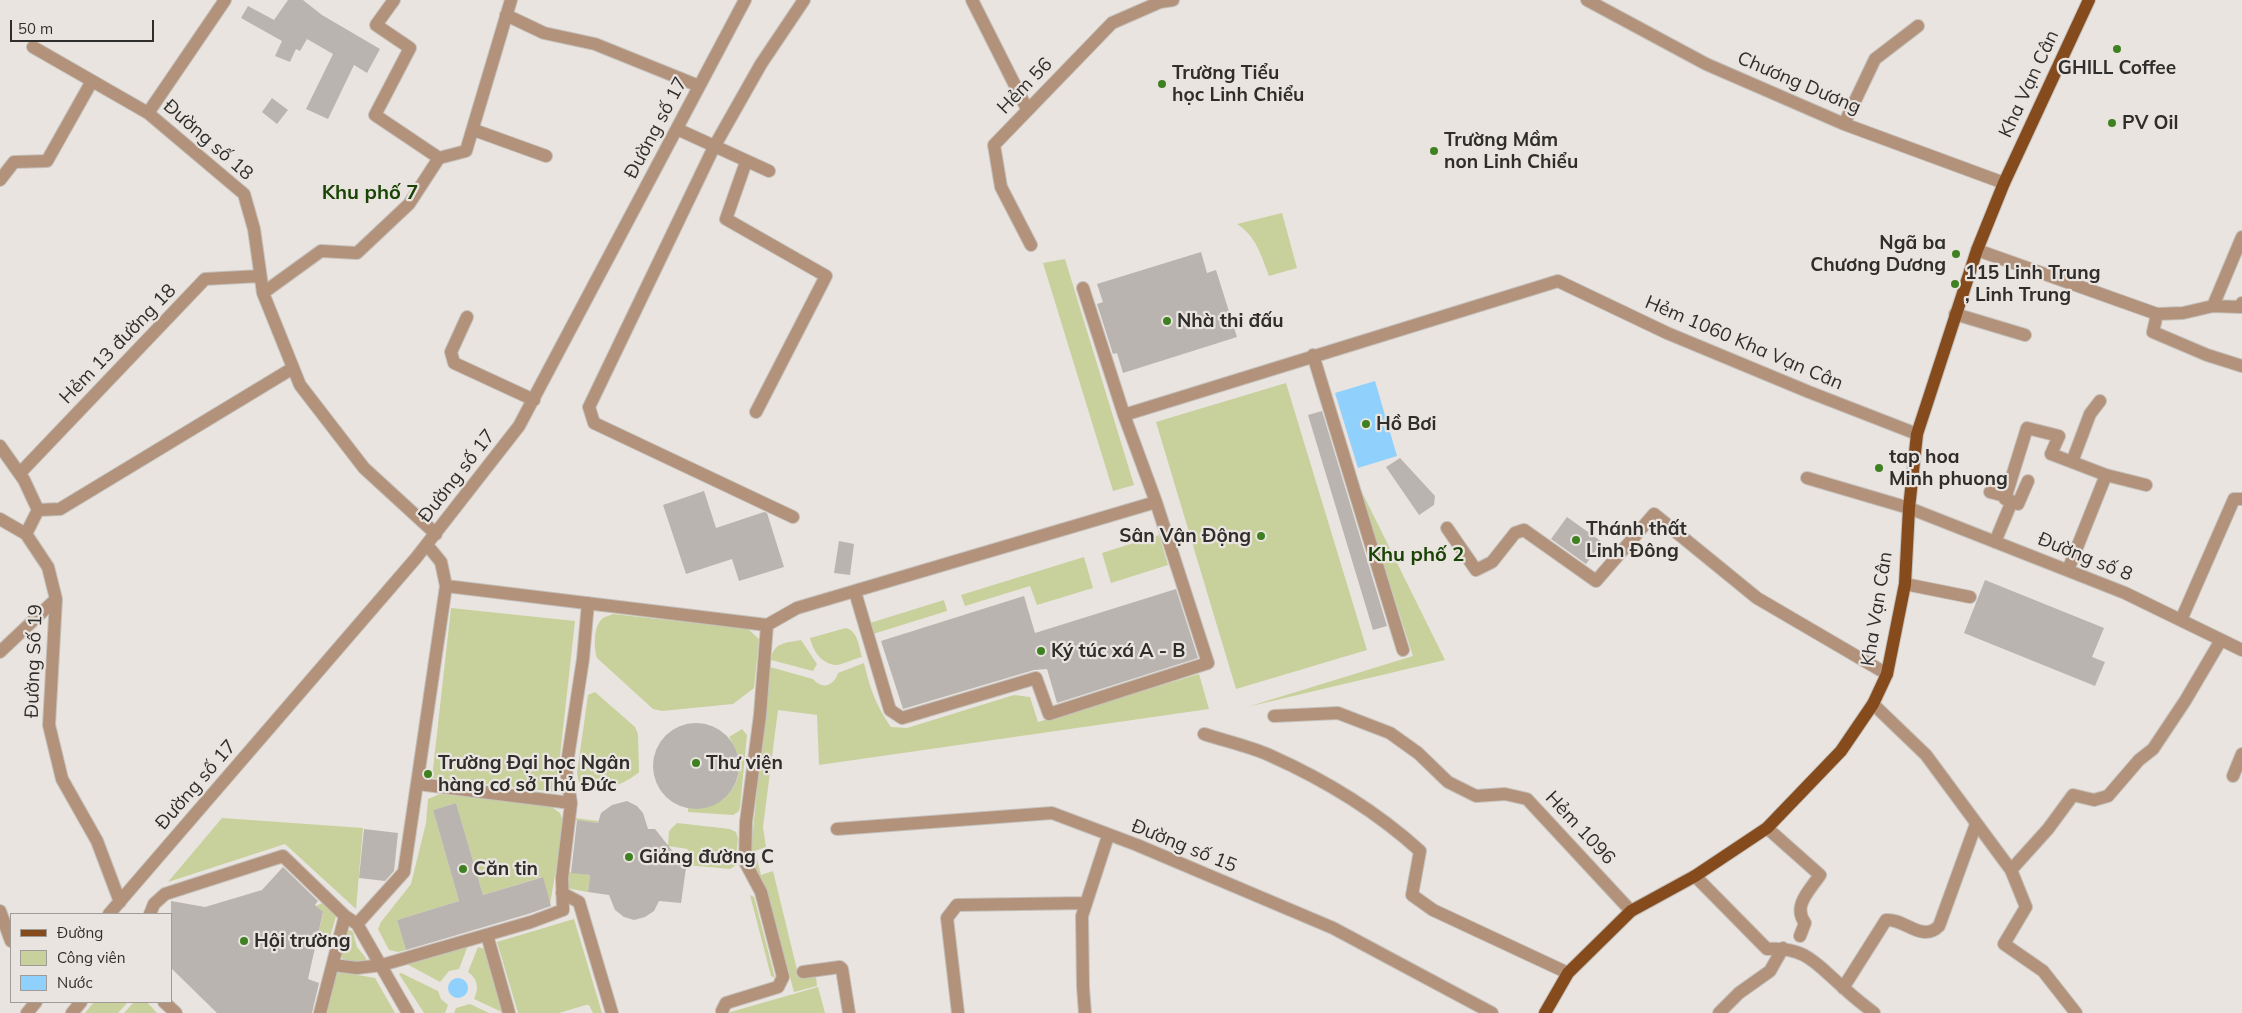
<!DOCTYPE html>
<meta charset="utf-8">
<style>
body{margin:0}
#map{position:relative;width:2242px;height:1013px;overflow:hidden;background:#e9e4df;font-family:Mulish,sans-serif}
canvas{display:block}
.legend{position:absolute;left:10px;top:913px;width:162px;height:90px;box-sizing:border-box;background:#e9e4df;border:1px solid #9f9b97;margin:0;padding:6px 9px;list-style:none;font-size:15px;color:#302e2c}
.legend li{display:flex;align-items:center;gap:10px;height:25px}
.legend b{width:25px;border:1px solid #9f9b97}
.scale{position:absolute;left:10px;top:20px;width:144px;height:22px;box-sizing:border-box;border:2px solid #302e2c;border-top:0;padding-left:6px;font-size:15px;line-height:18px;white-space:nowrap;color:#302e2c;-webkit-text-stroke:4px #e9e4df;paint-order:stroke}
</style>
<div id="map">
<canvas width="2242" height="1013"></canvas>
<ul class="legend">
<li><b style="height:6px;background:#854b1d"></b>Đường</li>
<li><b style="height:14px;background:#c8d19c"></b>Công viên</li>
<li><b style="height:14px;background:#8fd0fd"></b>Nước</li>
</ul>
<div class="scale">50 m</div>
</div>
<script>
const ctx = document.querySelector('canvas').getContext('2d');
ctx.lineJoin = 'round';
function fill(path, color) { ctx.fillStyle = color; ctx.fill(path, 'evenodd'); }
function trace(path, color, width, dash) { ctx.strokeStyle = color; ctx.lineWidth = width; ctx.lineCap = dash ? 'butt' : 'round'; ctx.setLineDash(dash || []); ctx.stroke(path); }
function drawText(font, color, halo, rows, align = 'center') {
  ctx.font = font + ' Mulish,sans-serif'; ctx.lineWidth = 4.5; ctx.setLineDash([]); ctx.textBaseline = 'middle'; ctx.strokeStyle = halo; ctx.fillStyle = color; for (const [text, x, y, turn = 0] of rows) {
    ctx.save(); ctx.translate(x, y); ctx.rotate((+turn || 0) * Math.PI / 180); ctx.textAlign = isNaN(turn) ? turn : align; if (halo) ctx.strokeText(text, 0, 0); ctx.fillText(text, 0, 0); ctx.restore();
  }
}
const green = new Path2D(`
 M 1282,213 L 1297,268 L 1269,276 C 1261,255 1256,236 1237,224 Z
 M 1065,259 L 1134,485 L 1113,491 L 1043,263 Z
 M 1286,383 L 1367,650 L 1236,689 L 1156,422 Z
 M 1357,482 L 1445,660 L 1247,707 L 1413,656 Z
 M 1159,535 L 1168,565 L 1111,583 L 1102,553 Z
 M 1084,557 L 1093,588 L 1037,605 L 1030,586 L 965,606 L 961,595 Z
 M 944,600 L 947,611 L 873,634 L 870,623 Z
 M 451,608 L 575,621 L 556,792 L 432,778 Z
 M 613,614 L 748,629 L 759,639 L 754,688 L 733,704 L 662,711 L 653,709 L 597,658 C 594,649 593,627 602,619 C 605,616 609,616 613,614 Z
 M 846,628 C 858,631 859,647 862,657 C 856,658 839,666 835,665 C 821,663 813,651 810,638 Z
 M 801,640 L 817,664 L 813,671 L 771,660 C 773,642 786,643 801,640 Z
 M 864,663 C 870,689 876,705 891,727 L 907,728 L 1014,695 L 1030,697 L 1038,722 L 1199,674 L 1209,709 L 819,765 L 817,715 L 778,710 L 763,827 L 766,847 L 755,851 L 761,875 L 773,871 L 799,978 L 816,977 L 817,986 L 794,992 L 765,885 L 750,858 L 770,667 L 813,679 C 822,690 834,686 838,673 Z
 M 595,692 L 635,727 L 638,734 L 639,772 C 628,783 594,796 580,789 L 577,773 L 588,695 Z
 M 742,729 L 747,735 L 740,808 L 738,812 L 733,815 L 688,812 L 688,808 C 731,812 753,773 729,737 Z
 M 440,794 L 548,804 L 560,813 L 564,824 L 550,904 L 542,877 L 483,895 L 456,803 L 433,810 L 459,901 L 397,920 L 406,950 L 398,952 L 389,950 L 378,929 L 381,922 L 411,884 L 426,823 L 428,799 Z
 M 222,818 L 363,828 L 356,909 L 285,844 L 168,882 Z
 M 574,818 L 598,821 L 598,823 L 575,820 L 568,872 L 590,875 L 588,892 L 566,888 Z
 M 677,823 L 730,829 L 736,832 L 738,839 L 735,866 L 730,869 L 686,865 L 688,849 L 668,846 L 669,831 Z
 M 750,895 L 754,897 L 775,978 L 771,976 Z
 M 322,903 L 330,907 L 336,916 L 328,944 L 323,946 L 316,943 L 323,913 L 316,906 Z
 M 574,919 L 602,1013 L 593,1013 L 589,1005 L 586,1005 L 559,1013 L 518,1013 L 497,942 Z
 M 350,930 L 353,932 L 357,947 L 366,958 L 365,962 C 358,966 345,962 340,956 L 347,931 Z
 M 469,943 L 459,969 L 449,971 L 440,982 L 403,962 Z
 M 478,947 L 485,949 L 504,1013 L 474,999 C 479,988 478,979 468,972 Z
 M 340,972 L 375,978 L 395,1013 L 325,1013 L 336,973 Z
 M 401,973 L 438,991 L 441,999 L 448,1005 L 445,1013 L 424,1013 L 399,974 Z
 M 818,987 L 825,1013 L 727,1013 Z
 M 94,1002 L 128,1002 L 118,1013 L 85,1013 Z
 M 134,1002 L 147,1002 L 157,1013 L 124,1013 Z
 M 470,1004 L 489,1013 L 454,1013 L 456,1008 Z`);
const water = new Path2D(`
 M 1375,381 L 1397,456 L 1358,468 L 1335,393 Z
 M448 988a10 10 0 1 1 20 0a10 10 0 1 1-20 0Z`);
const building = new Path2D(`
 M 288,0 L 303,0 L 322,15 L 380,49 L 367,73 L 354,65 L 328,119 L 306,109 L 333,54 L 307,39 L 300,51 L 296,49 L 290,62 L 275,56 L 282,41 L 241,18 L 248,6 L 274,20 Z
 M 272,98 L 288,110 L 277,124 L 262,112 Z
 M 1201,252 L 1207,273 L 1216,270 L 1237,337 L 1123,373 L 1117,353 L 1113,354 L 1097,304 L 1103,302 L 1097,284 Z
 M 1322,411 L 1387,626 L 1373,630 L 1308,415 Z
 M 1400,458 L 1435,496 L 1434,505 L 1419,515 L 1386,467 Z
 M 704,491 L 716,528 L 764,512 L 767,513 L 784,567 L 739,581 L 732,559 L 686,574 L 663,505 Z
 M 1567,517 L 1602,542 L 1586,564 L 1551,539 Z
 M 839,541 L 854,544 L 850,575 L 834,573 Z
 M 1985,580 L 2104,628 L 2092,657 L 2105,662 L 2095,686 L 1964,633 Z
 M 1176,589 L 1198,658 L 1057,703 L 1047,669 L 1034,670 L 903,709 L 881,641 L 1024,596 L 1035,633 Z
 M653 766a43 43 0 1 1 86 0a43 43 0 1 1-86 0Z
 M 627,801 L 637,806 L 643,813 L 648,829 L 655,829 L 686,868 L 681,903 L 659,901 L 654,911 L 645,917 L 634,920 L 624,917 L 615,910 L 609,895 L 588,892 L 590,875 L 571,873 L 577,820 L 598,823 L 601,813 L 612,805 Z
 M 456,803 L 483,895 L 543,877 L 551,906 L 528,914 L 406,950 L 397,920 L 459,901 L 433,810 Z
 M 364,829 L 398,833 L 394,871 L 385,881 L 359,878 Z
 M 283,867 L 318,901 L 315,905 L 323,912 L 308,979 L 319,983 L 312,1013 L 217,1013 L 171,968 L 171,901 L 205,907 L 262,890 Z`);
const minor = new Path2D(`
 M 394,0 L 376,25 L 410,48 L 375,115 L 439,158
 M 972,0 L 1027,109
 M 1587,0 L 1706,64 L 1844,124 L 2004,183
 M 506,15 L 544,33 L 595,44 L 699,86
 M 33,47 L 148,113 L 244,194 L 254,229 L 263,293 L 300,385 L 364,468 L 436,534
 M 148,113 L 225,0
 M 1844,124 L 1875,59 L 1918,26
 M 677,129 L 769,171
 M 474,130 L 546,156
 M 746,162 L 726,219 L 826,276 L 756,412
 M 0,180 L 14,162 L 47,161 L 92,81
 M 1031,245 L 1001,187 L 994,145 L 1112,23 L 1160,2 L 1173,0
 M 1977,250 L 2157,314 L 2183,313 L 2213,306 L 2240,307 L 2242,303
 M 1083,288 L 1124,415 L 1156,502
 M 263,293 L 321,251 L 357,253 L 409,204 L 439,158 L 466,151 L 511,0
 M 2213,306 L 2242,237
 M 1955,314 L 2025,335
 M 2157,314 L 2153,332 L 2207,355 L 2242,366
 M 467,317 L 451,352 L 454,363 L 534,400
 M 1313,355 L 1403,650
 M 1124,415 L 1558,281 L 1667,333 L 1809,392 L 1917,434
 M 0,446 L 24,480 L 38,510 L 26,534
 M 2072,462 L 2090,414 L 2100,401
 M 20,473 L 205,279 L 260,276
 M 2106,475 L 2146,485
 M 1807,478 L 1909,508 L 2125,593 L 2242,650
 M 2028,481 L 2018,504 L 2005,499 L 2027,428 L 2059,436 L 2051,454 L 2106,475 L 2068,570
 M 1990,492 L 2005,496
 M 38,510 L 60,509 L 293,368
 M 793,517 L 594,423 L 589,407 L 714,147 L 761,64 L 804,0
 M 0,519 L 26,534 L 48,567 L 56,599 L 49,725 L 62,779 L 97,841 L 120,902
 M 1447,528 L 1476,570 L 1492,562 L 1515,533 L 1524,530 L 1596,581 L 1654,514 L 1757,598 L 1887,674
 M 1995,542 L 2012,501
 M 1905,584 L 1970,597
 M 446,586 L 767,625 L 797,608 L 1156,502 L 1208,663 L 1049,714 L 1036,678 L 902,718 L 890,710 L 855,592
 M 2181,620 L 2234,499 L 2242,499
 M 0,652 L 56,599
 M 1873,704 L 1926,755 L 2011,870 L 2026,907 L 2004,944 L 2043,971 L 2076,1013
 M 1274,716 L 1338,713 L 1390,733 L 1418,753 L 1448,782 L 1476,796 L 1505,794 L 1527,799 L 1631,911
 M 1204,734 C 1225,741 1249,746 1269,755 C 1323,779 1376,811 1420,851 L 1412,895 L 1433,910 L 1568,973
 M 2233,776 L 2242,754
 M 418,784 L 571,803
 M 1767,828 L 1820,875 C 1810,890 1792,906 1805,923 L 1800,936
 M 837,829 L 1052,813 L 1137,845 L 1333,928 L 1492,1013
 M 2011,870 L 2048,829 L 2073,795 L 2094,800 L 2108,796 L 2139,760 L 2153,749 L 2185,701 L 2221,640
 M 1695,876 L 1767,949 C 1806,946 1817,965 1844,988 C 1853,997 1864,1005 1874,1013
 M 562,893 L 579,902 L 612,1013
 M 0,911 L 11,941
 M 109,914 L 416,558 L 519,426 L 745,0
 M 150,914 L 154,904 L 165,894 L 283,856 L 345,916 L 357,924 L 408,1013
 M 357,924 L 404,872 L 446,586 L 441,562 L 427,545
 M 487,935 L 509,1013
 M 333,965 L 357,968 L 382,965 L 531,922 L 563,910 L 562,878 L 571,803 L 566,770 L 583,659 L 588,603
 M 803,972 L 840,967 L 842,969 L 849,1013
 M 1843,988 L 1886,920 C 1904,918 1922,943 1939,926 L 1976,824
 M 164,1002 L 176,1013
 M 722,1011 L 726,1003 L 778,987 L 783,977 L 761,892 L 745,862 L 746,822 L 760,715 L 767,625
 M 27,1013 L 36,1002
 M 72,1013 L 81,1002
 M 320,1013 L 345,916
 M 958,1013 L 947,918 L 957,905 L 1086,903
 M 1085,1013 L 1083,987 L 1082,916 L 1108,836
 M 1719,1013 L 1739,993 L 1770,971 L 1783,948`);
const major = new Path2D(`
 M 1545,1013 L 1568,973 L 1631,911 L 1695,876 L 1767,828 L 1841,751 L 1873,704 L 1887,674 L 1905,584 L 1909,508 L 1917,434 L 1977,250 L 2004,183 L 2089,0`);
const markers = [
 [2117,49,5,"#3f8021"],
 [1162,84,5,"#3f8021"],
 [2112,123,5,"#3f8021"],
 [1434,151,5,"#3f8021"],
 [1956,254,5,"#3f8021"],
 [1955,284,5,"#3f8021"],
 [1167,321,5,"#3f8021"],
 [1366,424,5,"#3f8021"],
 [1879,468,5,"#3f8021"],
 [1261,536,5,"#3f8021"],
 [1576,540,5,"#3f8021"],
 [1041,651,5,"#3f8021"],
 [696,763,5,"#3f8021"],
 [428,774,5,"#3f8021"],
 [629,857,5,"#3f8021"],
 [463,869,5,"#3f8021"],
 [244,941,5,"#3f8021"]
];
const poiNames = [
 ["GHILL Coffee",2117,68,"center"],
 ["Trường Tiểu",1172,73],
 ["học Linh Chiểu",1172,95],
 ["PV Oil",2122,123],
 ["Trường Mầm",1444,140],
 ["non Linh Chiểu",1444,162],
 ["Ngã ba",1946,243,"right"],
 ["Chương Dương",1946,265,"right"],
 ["115 Linh Trung",1965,273],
 [", Linh Trung",1965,295],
 ["Nhà thi đấu",1177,321],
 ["Hồ Bơi",1376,424],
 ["tap hoa",1889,457],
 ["Minh phuong",1889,479],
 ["Thánh thất",1586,529],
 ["Linh Đông",1586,551],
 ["Sân Vận Động",1251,536,"right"],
 ["Ký túc xá A - B",1051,651],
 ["Trường Đại học Ngân",438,763],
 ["hàng cơ sở Thủ Đức",438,785],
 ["Thư viện",706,763],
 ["Giảng đường C",639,857],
 ["Căn tin",473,869],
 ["Hội trường",254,941]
];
const streetNames = [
 ["Chương Dương",1799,83,23],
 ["Kha Vạn Cân",2029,84,-65],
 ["Hẻm 56",1025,86,-46],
 ["Đường số 17",656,128,-62],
 ["Đường số 18",208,140,41],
 ["Hẻm 1060 Kha Vạn Cân",1744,343,23],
 ["Hẻm 13 đường 18",118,344,-46],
 ["Đường số 17",457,476,-52],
 ["Đường số 8",2085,557,22],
 ["Kha Vạn Cân",1877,609,-81],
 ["Đường Số 19",34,661,-88],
 ["Đường số 17",196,785,-49],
 ["Hẻm 1096",1580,828,47],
 ["Đường số 15",1184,846,22]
];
const neighbourhoodNames = [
 ["Khu phố 7",370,193],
 ["Khu phố 2",1416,555]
];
fill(green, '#c8d19c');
fill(water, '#8fd0fd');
fill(building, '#bab4b0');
trace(minor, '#c4c0bb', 14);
trace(major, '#c4c0bb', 14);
trace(minor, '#b3927b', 12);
trace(major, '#854b1d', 12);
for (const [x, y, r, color] of markers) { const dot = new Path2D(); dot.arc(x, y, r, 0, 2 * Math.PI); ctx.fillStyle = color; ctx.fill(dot); trace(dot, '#e9e4df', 2); }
drawText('bold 19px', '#302e2c', '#e9e4df', poiNames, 'left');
drawText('19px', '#302e2c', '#e9e4df', streetNames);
drawText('bold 20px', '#1a4405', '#e9e4df', neighbourhoodNames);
</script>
